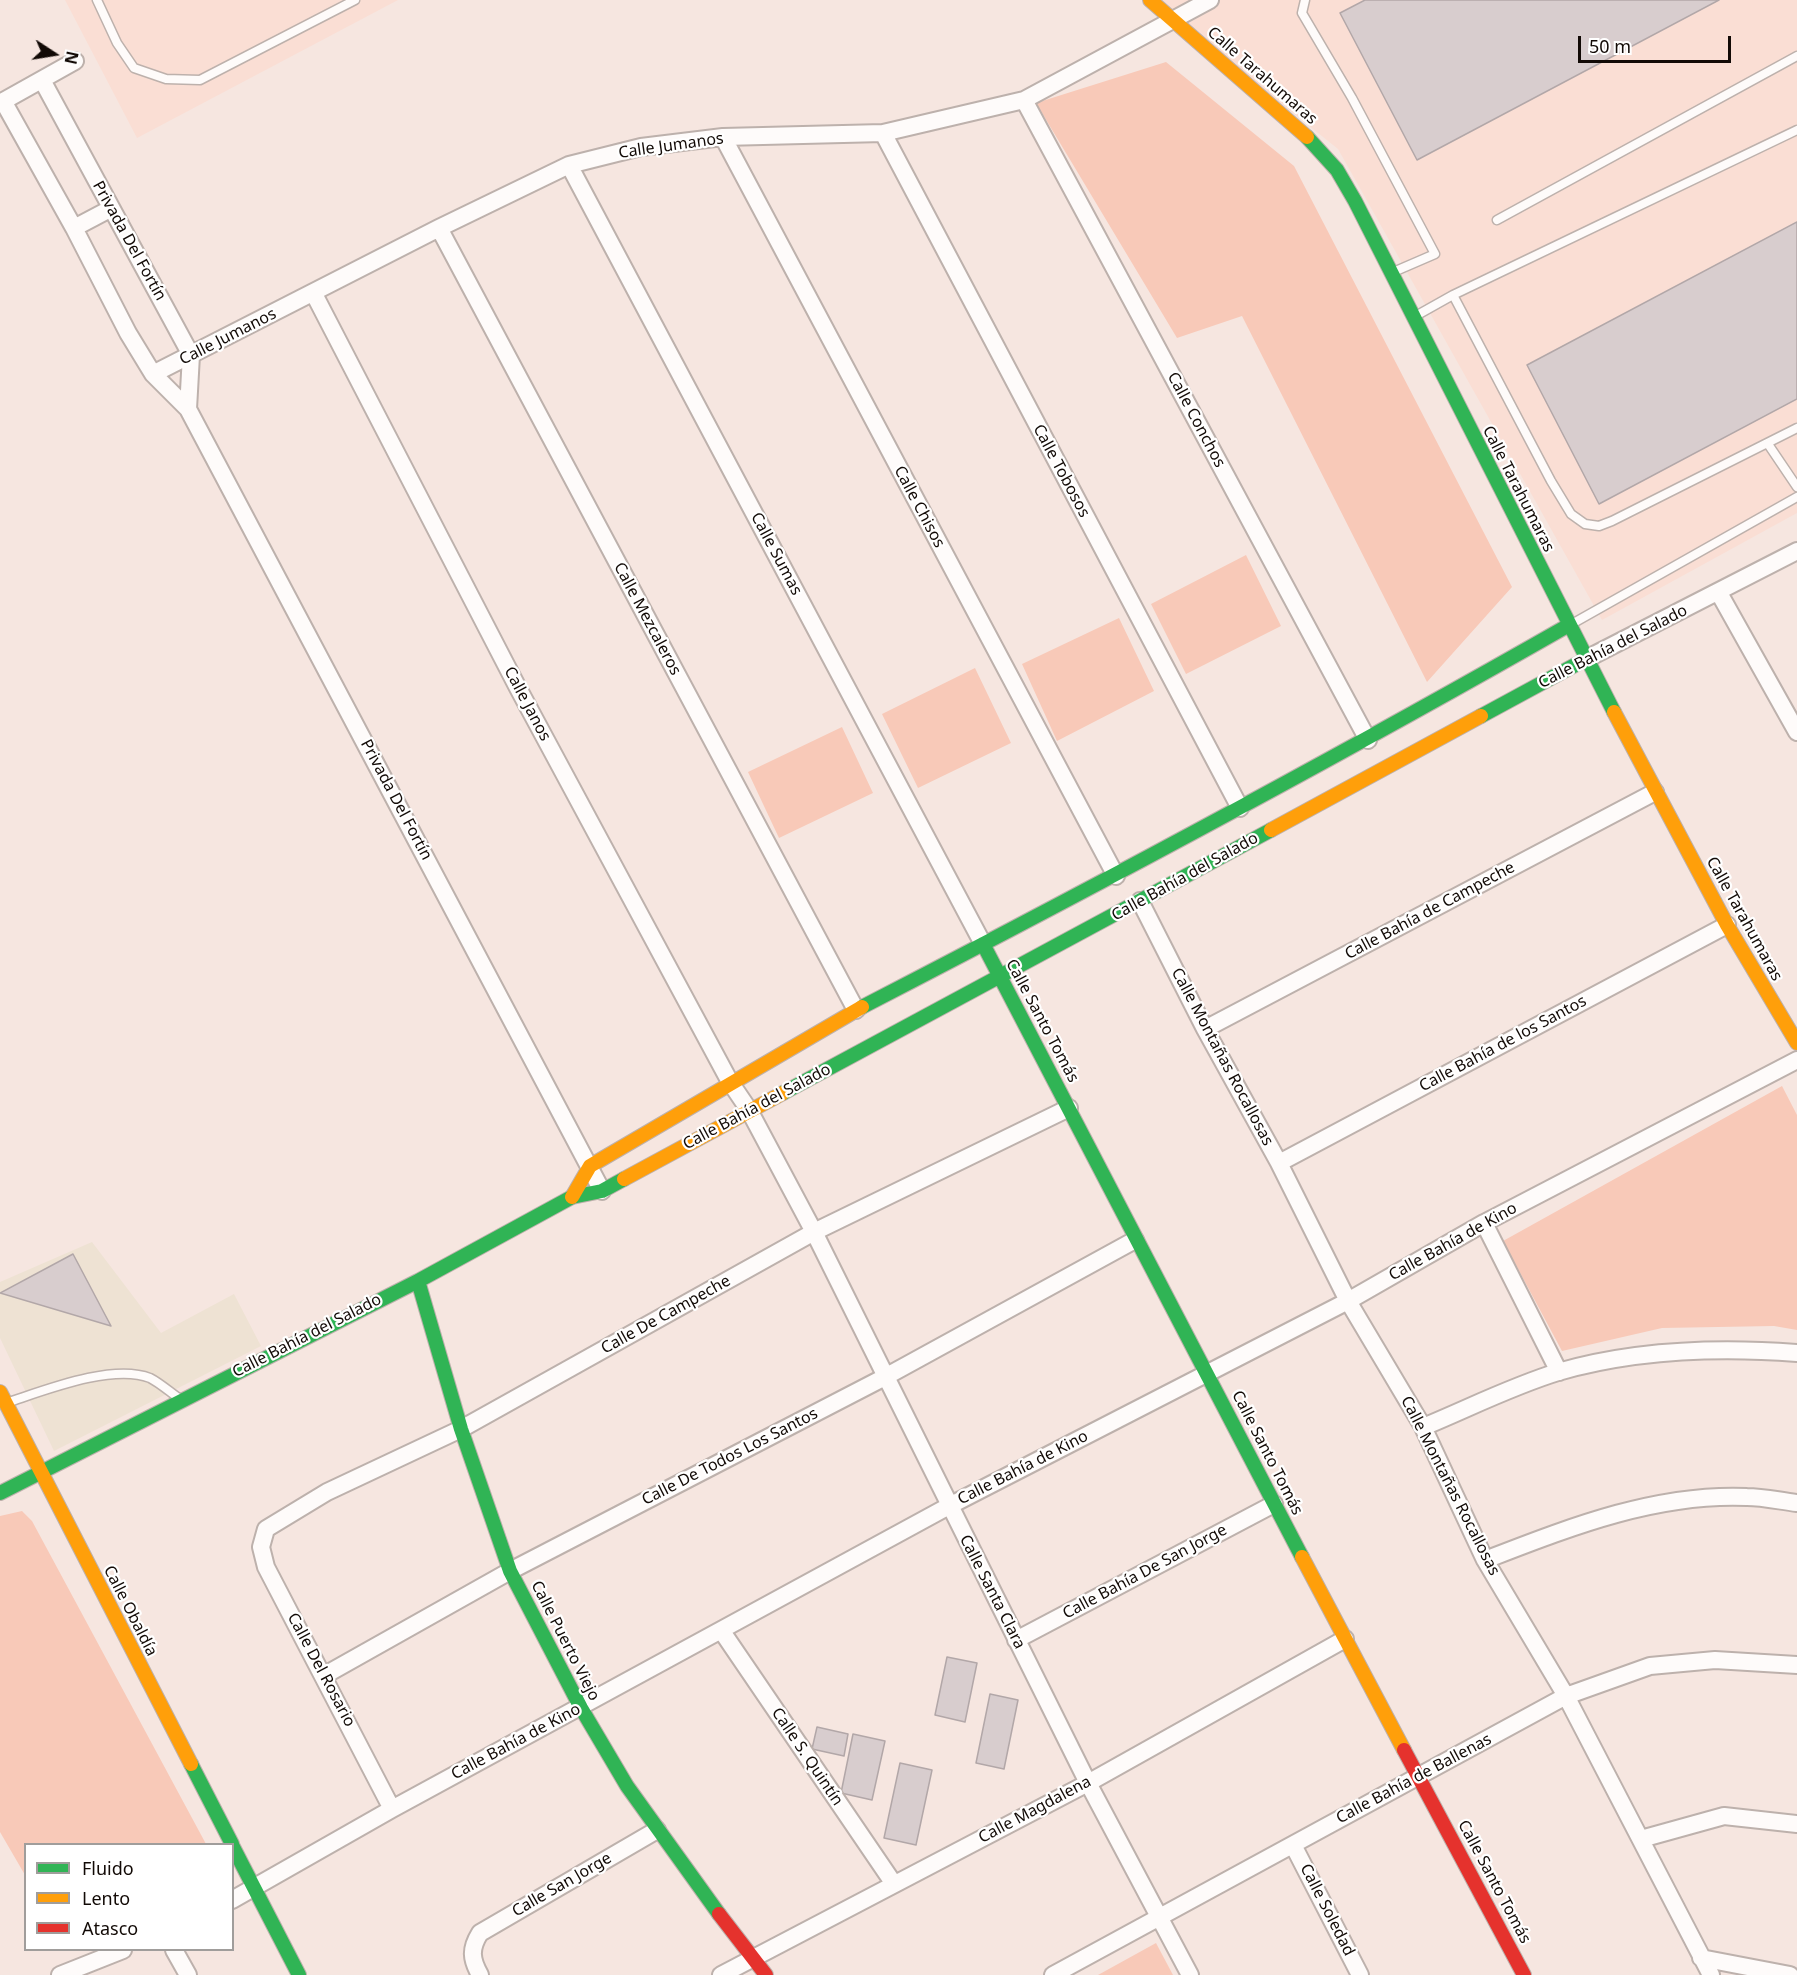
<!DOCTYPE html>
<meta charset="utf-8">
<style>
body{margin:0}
#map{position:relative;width:1797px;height:1975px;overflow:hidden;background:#f6e6e0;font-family:"Noto Sans",sans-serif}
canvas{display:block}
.legend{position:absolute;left:24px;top:1843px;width:210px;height:108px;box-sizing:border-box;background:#fff;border:2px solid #a09d9b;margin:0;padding:8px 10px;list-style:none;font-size:18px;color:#120a06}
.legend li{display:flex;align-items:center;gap:12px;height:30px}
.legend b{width:30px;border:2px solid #a09d9b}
.north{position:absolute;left:24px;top:24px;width:60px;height:60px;-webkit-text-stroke:4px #fff;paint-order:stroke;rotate:102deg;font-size:16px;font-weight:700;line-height:24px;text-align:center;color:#120a06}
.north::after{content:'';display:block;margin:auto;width:21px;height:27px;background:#120a06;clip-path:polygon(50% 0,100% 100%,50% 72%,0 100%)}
.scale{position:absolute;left:1578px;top:36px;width:153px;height:27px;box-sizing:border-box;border:3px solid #120a06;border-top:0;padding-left:8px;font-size:18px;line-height:21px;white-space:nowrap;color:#120a06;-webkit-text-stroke:4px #fff;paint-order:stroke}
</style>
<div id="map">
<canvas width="1797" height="1975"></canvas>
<ul class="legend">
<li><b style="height:8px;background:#30b455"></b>Fluido</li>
<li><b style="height:8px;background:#ff9f0a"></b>Lento</li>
<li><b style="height:8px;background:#e5322d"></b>Atasco</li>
</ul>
<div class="north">N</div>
<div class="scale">50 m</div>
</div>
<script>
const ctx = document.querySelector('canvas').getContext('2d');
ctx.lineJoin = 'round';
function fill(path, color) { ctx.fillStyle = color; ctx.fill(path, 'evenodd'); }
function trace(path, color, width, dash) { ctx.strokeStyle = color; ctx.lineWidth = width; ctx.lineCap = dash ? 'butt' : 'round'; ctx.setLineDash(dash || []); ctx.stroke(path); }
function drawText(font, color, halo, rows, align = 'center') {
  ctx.font = font + ' "Noto Sans",sans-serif'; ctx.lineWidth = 4.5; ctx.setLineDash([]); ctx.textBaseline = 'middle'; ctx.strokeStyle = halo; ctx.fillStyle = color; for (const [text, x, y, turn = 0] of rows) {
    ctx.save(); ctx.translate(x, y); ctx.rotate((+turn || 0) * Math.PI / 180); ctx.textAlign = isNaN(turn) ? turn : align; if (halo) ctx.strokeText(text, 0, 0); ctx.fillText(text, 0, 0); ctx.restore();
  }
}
const commercial = new Path2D(`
 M 92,1242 L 161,1333 L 234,1294 L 261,1346 L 54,1451 L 0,1338 L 0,1282 Z`);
const built = new Path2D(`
 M 65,0 L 398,0 L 137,138 Z
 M 1152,0 L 1797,0 L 1797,513 L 1602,620 L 1338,149 Z`);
const green = new Path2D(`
 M 1166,62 L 1294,166 L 1512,587 L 1427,682 L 1242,316 L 1177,338 L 1036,103 Z
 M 1246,555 L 1281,626 L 1186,674 L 1151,604 Z
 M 1119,618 L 1154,691 L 1057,741 L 1022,664 Z
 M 975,668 L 1011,743 L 918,788 L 882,714 Z
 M 842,727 L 873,793 L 779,838 L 748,772 Z
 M 1782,1086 L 1797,1115 L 1797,1330 L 1774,1326 L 1662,1328 L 1562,1351 L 1503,1241 Z
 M 22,1511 L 32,1521 L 206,1844 L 26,1844 L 25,1875 L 0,1832 L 0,1516 Z
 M 1156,1943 L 1173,1975 L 1098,1975 Z`);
const building = new Path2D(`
 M 1365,0 L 1719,0 L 1417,160 L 1340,13 Z
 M 1797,222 L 1797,399 L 1599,504 L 1527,365 Z
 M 73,1254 L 111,1326 L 0,1293 Z
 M 947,1657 L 977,1663 L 965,1722 L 935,1715 Z
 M 990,1694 L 1018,1700 L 1004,1769 L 976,1763 Z
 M 817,1727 L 848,1734 L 844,1756 L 812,1749 Z
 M 853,1734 L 885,1741 L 872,1800 L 841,1793 Z
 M 900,1763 L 932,1770 L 916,1845 L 884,1838 Z`);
const lane = new Path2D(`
 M 97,0 L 117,43 L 134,68 L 166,79 L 200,80 L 355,0
 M 1305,0 L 1302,13 L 1352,98 L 1435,254 L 1391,273
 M 1497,220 L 1797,56
 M 1453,295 L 1551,481 L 1571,514 L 1585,524 L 1599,526 L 1612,521 L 1797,428
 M 1412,318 L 1453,295 L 1797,130
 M 1768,444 L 1797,487
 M 1570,625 L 1797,497
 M 6,1403 C 43,1391 112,1363 150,1378 C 160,1383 171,1393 180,1399`);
const street = new Path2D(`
 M 42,80 L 191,355 L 188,409
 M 1024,100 L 1368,740
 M 3,101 L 74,228 L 128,333 L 153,374 L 188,409 L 602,1191
 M 0,103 L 75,61
 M 883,133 L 1240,808
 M 723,137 L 1116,876
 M 569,165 L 983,944
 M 74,228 L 110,209
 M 439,228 L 856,1010
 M 314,294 L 518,688 L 730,1082 L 749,1110 L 814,1232 L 1088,1783 L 1190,1975
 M 153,374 L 439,228 L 569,165 L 641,147 L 723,137 L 883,133 L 1024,100 L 1210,0
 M 1719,593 L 1797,732
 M 1588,658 L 1797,551
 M 1140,901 L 1205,1029 L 1279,1163 L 1348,1301 L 1423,1427 L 1485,1560 L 1566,1696 L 1711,1975
 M 1205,1029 L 1655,792
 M 1279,1163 L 1727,925
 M 1484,1223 L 1559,1372
 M 1423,1427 C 1467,1409 1512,1386 1558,1372 C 1634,1350 1718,1347 1797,1353
 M 1485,1560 C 1568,1528 1655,1493 1747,1497 C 1763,1497 1780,1501 1797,1503
 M 721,1630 L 894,1884
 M 1016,1640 L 1274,1504
 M 325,1675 L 510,1571 L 885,1377 L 1135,1240
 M 392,1809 L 266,1567 L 261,1547 L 266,1529 L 327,1492 L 461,1429 L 814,1232 L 1069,1108
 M 1641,1839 L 1724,1816 L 1797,1824
 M 1293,1845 L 1360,1975
 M 232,1900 L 392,1809 L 949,1506 L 1348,1301 L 1484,1223 L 1797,1060
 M 174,1950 L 188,1975
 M 1701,1958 L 1790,1975
 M 60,1975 L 123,1950
 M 480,1975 C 471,1959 470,1949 480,1933 L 657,1830
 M 721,1975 L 1088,1783 L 1345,1639
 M 1053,1975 L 1566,1696 L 1650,1666 L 1715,1660 L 1797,1665`);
const fast = new Path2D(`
 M 1307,137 L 1337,170 L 1355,201 L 1614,712
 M 1481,716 L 1588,658
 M 983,944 L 1302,1557
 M 862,1007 C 1100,884 1336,758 1569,625
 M 783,1093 L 1271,830
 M 418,1281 L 461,1429 L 510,1571 L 581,1708 L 627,1786 L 719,1914
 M 0,1493 L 418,1281 L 572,1197 L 602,1191 L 624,1179
 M 191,1764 L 232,1844
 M 232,1845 L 299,1975`);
const slow = new Path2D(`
 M 1150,0 L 1307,137
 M 1614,712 L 1727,925 L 1797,1043
 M 1271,830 L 1481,716
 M 624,1179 L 783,1093
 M 572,1197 L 590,1166 L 862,1007
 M 0,1392 L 191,1764
 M 1302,1557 L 1404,1750`);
const jam = new Path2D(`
 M 1404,1750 L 1524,1975
 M 719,1914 L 766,1975`);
const streetNames = [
 ["Calle Tarahumaras",1262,76,41],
 ["Calle Jumanos",671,146,-8],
 ["Privada Del Fortín",129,241,61],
 ["Calle Jumanos",228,337,-27],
 ["Calle Conchos",1196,420,62],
 ["Calle Tobosos",1061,471,62],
 ["Calle Tarahumaras",1518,489,63],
 ["Calle Chisos",919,507,62],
 ["Calle Sumas",776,554,62],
 ["Calle Mezcaleros",647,619,62],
 ["Calle Bahía del Salado",1613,647,-27],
 ["Calle Janos",527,704,62],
 ["Privada Del Fortín",396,800,62],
 ["Calle Bahía del Salado",1185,877,-29],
 ["Calle Bahía de Campeche",1430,911,-28],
 ["Calle Tarahumaras",1744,919,61],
 ["Calle Santo Tomás",1042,1021,62],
 ["Calle Bahía de los Santos",1503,1044,-28],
 ["Calle Montañas Rocallosas",1222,1057,62],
 ["Calle Bahía del Salado",757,1107,-28],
 ["Calle Bahía de Kino",1453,1242,-29],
 ["Calle De Campeche",666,1315,-29],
 ["Calle Bahía del Salado",307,1336,-27],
 ["Calle Santo Tomás",1267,1453,63],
 ["Calle De Todos Los Santos",730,1457,-27],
 ["Calle Bahía de Kino",1023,1468,-27],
 ["Calle Montañas Rocallosas",1450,1486,63],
 ["Calle Bahía De San Jorge",1145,1572,-28],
 ["Calle Santa Clara",992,1592,63],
 ["Calle Obaldía",130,1611,63],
 ["Calle Puerto Viejo",565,1641,63],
 ["Calle Del Rosario",321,1670,62],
 ["Calle Bahía de Kino",516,1742,-28],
 ["Calle S. Quintín",807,1757,56],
 ["Calle Bahía de Ballenas",1414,1779,-28],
 ["Calle Magdalena",1035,1810,-28],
 ["Calle Santo Tomás",1494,1882,62],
 ["Calle San Jorge",562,1885,-30],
 ["Calle Soledad",1327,1910,63]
];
fill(commercial, '#eee2d3');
fill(built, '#faded4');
fill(green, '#f8c9b8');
fill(building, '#d8cdce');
trace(building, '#b2a7a8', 1.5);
trace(lane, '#bdb1ac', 11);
trace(street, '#bdb1ac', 20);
trace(fast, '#bdb1ac', 16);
trace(slow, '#bdb1ac', 16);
trace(jam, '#bdb1ac', 16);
trace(lane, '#fefbfa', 8);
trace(street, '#fefbfa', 16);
trace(fast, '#30b455', 14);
trace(slow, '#ff9f0a', 14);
trace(jam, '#e5322d', 14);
drawText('16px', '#120a06', '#fff', streetNames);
</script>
